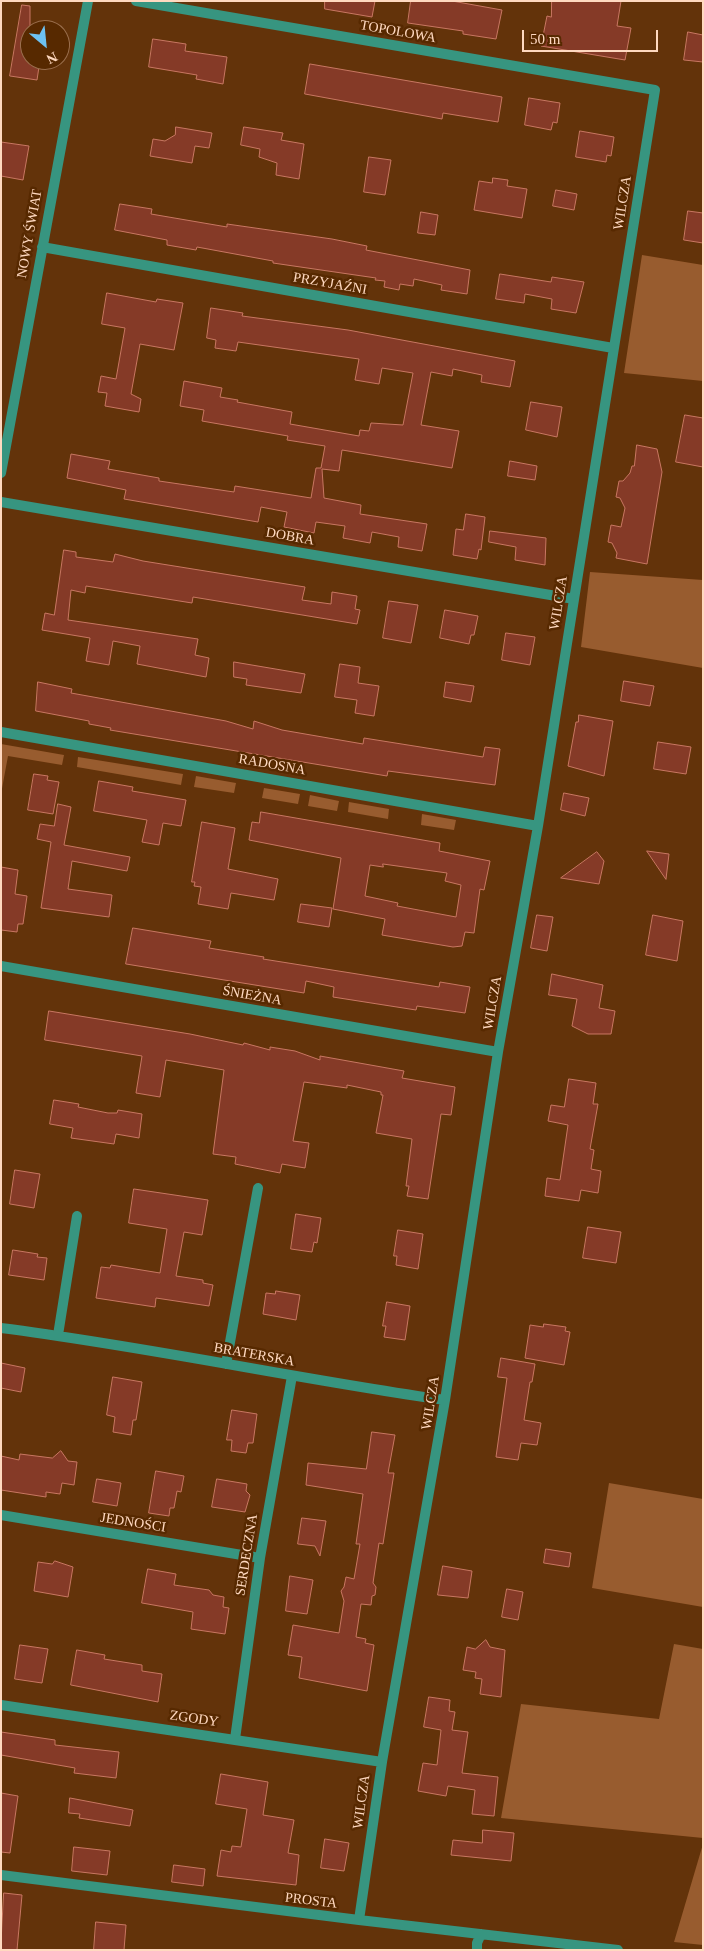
<!DOCTYPE html>
<meta charset="utf-8">
<style>
body{margin:0}
#map{position:relative;width:704px;height:1951px;overflow:hidden;background:#63330a;font-family:Georgia,serif}
canvas{display:block}
.frame{position:absolute;inset:0;border:2px solid #ffd9c0;pointer-events:none}
.north{position:absolute;left:20px;top:20px;width:50px;height:50px;box-sizing:border-box;background:#572900;border:1px solid #9a6f4d;border-radius:50%;rotate:152deg;font-size:14px;font-weight:700;line-height:20px;text-align:center;color:#ffd9c0}
.north::after{content:'';display:block;margin:auto;width:18px;height:22px;background:#6dc2f3;clip-path:polygon(50% 0,100% 100%,50% 72%,0 100%)}
.scale{position:absolute;left:522px;top:30px;width:136px;height:22px;box-sizing:border-box;border:2px solid #ffd9c0;border-top:0;padding-left:6px;font-size:15px;line-height:18px;white-space:nowrap;color:#ffd9c0;-webkit-text-stroke:4px #572900;paint-order:stroke}
</style>
<div id="map">
<canvas width="704" height="1951"></canvas>
<div class="frame"></div>
<div class="north">N</div>
<div class="scale">50 m</div>
</div>
<script>
const ctx = document.querySelector('canvas').getContext('2d');
ctx.lineJoin = 'round';
function fill(path, color) { ctx.fillStyle = color; ctx.fill(path, 'evenodd'); }
function trace(path, color, width, dash) { ctx.strokeStyle = color; ctx.lineWidth = width; ctx.lineCap = dash ? 'butt' : 'round'; ctx.setLineDash(dash || []); ctx.stroke(path); }
function drawText(font, color, halo, rows, align = 'center') {
  ctx.font = font + ' Georgia,serif'; ctx.lineWidth = 5; ctx.setLineDash([]); ctx.textBaseline = 'middle'; ctx.strokeStyle = halo; ctx.fillStyle = color; for (const [text, x, y, turn = 0] of rows) {
    ctx.save(); ctx.translate(x, y); ctx.rotate((+turn || 0) * Math.PI / 180); ctx.textAlign = isNaN(turn) ? turn : align; if (halo) ctx.strokeText(text, 0, 0); ctx.fillText(text, 0, 0); ctx.restore();
  }
}
const green = new Path2D(`
 M 642,255 L 703,265 L 703,381 L 624,373 Z
 M 590,572 L 703,580 L 703,668 L 581,647 Z
 M 1,744 L 64,755 L 62,765 L 8,756 L 1,794 Z
 M 78,757 L 183,774 L 181,785 L 77,767 Z
 M 196,776 L 236,783 L 234,793 L 194,787 Z
 M 264,788 L 300,794 L 298,804 L 262,798 Z
 M 310,795 L 339,801 L 337,811 L 308,806 Z
 M 349,802 L 389,809 L 388,819 L 348,812 Z
 M 422,814 L 456,820 L 454,830 L 421,825 Z
 M 609,1483 L 703,1499 L 703,1607 L 592,1588 Z
 M 674,1644 L 703,1649 L 703,1838 L 501,1818 L 521,1704 L 659,1719 Z
 M 703,1844 L 703,1945 L 674,1942 Z`);
const building = new Path2D(`
 M 325,1 L 375,1 L 372,17 L 325,9 Z
 M 411,1 L 452,1 L 502,10 L 496,39 L 463,34 L 463,31 L 408,23 Z
 M 552,1 L 621,1 L 617,26 L 631,28 L 625,60 L 541,46 L 547,16 L 551,17 Z
 M 22,5 L 30,6 L 30,60 L 40,60 L 37,80 L 10,76 Z
 M 688,32 L 703,35 L 703,62 L 684,60 Z
 M 153,39 L 186,44 L 185,51 L 227,57 L 223,84 L 196,79 L 197,75 L 149,67 Z
 M 310,64 L 502,97 L 498,122 L 443,113 L 442,119 L 305,94 Z
 M 529,98 L 560,103 L 557,123 L 553,122 L 551,130 L 525,125 Z
 M 176,127 L 212,133 L 209,148 L 195,146 L 192,163 L 150,156 L 153,139 L 165,141 L 175,135 Z
 M 244,127 L 283,133 L 281,140 L 304,144 L 299,179 L 276,175 L 277,163 L 259,157 L 260,149 L 241,145 Z
 M 580,131 L 614,137 L 611,156 L 607,155 L 606,162 L 576,157 Z
 M 1,142 L 29,146 L 23,180 L 1,176 Z
 M 369,157 L 391,160 L 385,195 L 364,192 Z
 M 493,178 L 508,180 L 507,186 L 527,189 L 522,218 L 474,210 L 479,181 L 492,183 Z
 M 556,190 L 577,194 L 574,210 L 553,206 Z
 M 120,204 L 152,209 L 151,214 L 227,227 L 227,224 L 332,239 L 367,246 L 366,250 L 470,270 L 467,294 L 441,290 L 442,285 L 414,279 L 413,286 L 400,284 L 399,290 L 384,287 L 385,281 L 375,280 L 376,278 L 273,263 L 273,261 L 197,247 L 196,250 L 167,245 L 167,240 L 115,230 Z
 M 688,211 L 703,213 L 703,243 L 684,240 Z
 M 421,212 L 438,215 L 435,235 L 418,233 Z
 M 500,274 L 551,282 L 552,277 L 584,282 L 576,313 L 551,309 L 552,299 L 525,294 L 524,303 L 496,299 Z
 M 107,293 L 156,302 L 157,299 L 183,303 L 174,350 L 140,344 L 131,394 L 141,399 L 139,412 L 105,406 L 107,393 L 98,392 L 101,376 L 116,379 L 125,328 L 102,324 Z
 M 211,308 L 243,313 L 242,316 L 348,330 L 515,361 L 510,387 L 481,382 L 482,375 L 453,369 L 452,376 L 431,372 L 421,425 L 459,431 L 452,468 L 342,450 L 339,471 L 322,469 L 324,498 L 361,505 L 360,514 L 427,524 L 422,551 L 398,547 L 399,537 L 372,532 L 370,543 L 343,538 L 345,526 L 316,522 L 314,533 L 284,527 L 287,512 L 261,507 L 258,522 L 124,499 L 126,490 L 67,478 L 71,454 L 110,461 L 108,469 L 159,478 L 159,481 L 234,492 L 235,486 L 311,498 L 316,468 L 321,468 L 325,446 L 287,440 L 288,436 L 202,421 L 204,410 L 180,406 L 184,381 L 222,388 L 220,397 L 238,400 L 237,402 L 292,412 L 290,424 L 359,436 L 360,430 L 369,431 L 371,423 L 403,425 L 413,373 L 382,368 L 379,384 L 355,380 L 359,359 L 238,342 L 236,351 L 215,348 L 216,340 L 207,338 Z
 M 531,402 L 562,407 L 557,437 L 526,430 Z
 M 685,415 L 703,418 L 703,467 L 676,462 Z
 M 637,445 L 657,449 L 662,472 L 647,564 L 616,558 L 617,553 L 612,543 L 608,542 L 611,525 L 621,527 L 625,508 L 620,498 L 616,497 L 619,481 L 623,481 L 630,473 L 632,466 L 634,466 Z
 M 510,461 L 537,466 L 535,480 L 508,476 Z
 M 466,514 L 485,517 L 481,550 L 479,549 L 477,559 L 453,555 L 456,529 L 463,530 Z
 M 490,531 L 546,538 L 545,565 L 515,560 L 516,547 L 489,542 Z
 M 64,550 L 76,552 L 76,557 L 113,562 L 115,554 L 143,561 L 305,587 L 302,600 L 331,604 L 332,592 L 357,596 L 355,609 L 360,610 L 357,624 L 193,597 L 192,603 L 86,586 L 85,593 L 71,590 L 68,620 L 198,639 L 195,655 L 209,658 L 206,677 L 137,664 L 140,646 L 113,641 L 109,665 L 86,661 L 90,638 L 42,630 L 45,613 L 54,615 Z
 M 389,601 L 418,605 L 411,643 L 383,638 Z
 M 445,610 L 478,616 L 474,635 L 471,635 L 469,644 L 440,638 Z
 M 506,633 L 535,637 L 530,665 L 502,660 Z
 M 234,662 L 305,674 L 301,693 L 246,685 L 247,679 L 234,677 Z
 M 340,664 L 360,667 L 358,683 L 379,686 L 374,716 L 355,713 L 357,700 L 335,697 Z
 M 624,681 L 654,686 L 650,706 L 621,701 Z
 M 38,682 L 72,689 L 71,693 L 226,721 L 253,729 L 254,721 L 282,730 L 363,744 L 364,738 L 483,757 L 485,747 L 500,749 L 495,785 L 388,771 L 387,776 L 110,730 L 111,728 L 89,724 L 89,721 L 36,711 Z
 M 446,682 L 474,686 L 471,702 L 444,697 Z
 M 579,715 L 613,721 L 604,776 L 568,766 L 576,722 L 578,722 Z
 M 658,742 L 691,747 L 686,774 L 654,769 Z
 M 34,774 L 48,776 L 47,780 L 59,782 L 53,814 L 28,810 Z
 M 99,781 L 133,787 L 132,791 L 186,800 L 181,826 L 163,823 L 159,845 L 142,842 L 147,820 L 94,811 Z
 M 564,793 L 589,798 L 585,816 L 561,810 Z
 M 58,804 L 71,807 L 64,845 L 130,857 L 127,871 L 72,861 L 68,889 L 112,895 L 109,917 L 41,908 L 51,842 L 37,839 L 40,824 L 54,826 Z
 M 261,812 L 440,843 L 439,851 L 490,861 L 484,890 L 480,889 L 474,933 L 465,932 L 462,946 L 453,947 L 382,935 L 385,919 L 333,909 L 341,858 L 249,840 L 252,822 L 259,823 ZM 383,864 L 447,873 L 445,881 L 461,885 L 456,917 L 397,906 L 398,903 L 365,896 L 370,865 L 383,867 Z
 M 202,822 L 235,828 L 228,869 L 278,879 L 274,900 L 231,893 L 228,909 L 198,904 L 201,887 L 194,886 L 195,882 L 192,882 Z
 M 647,851 L 669,854 L 666,879 Z
 M 597,852 L 604,861 L 599,884 L 561,878 Z
 M 1,867 L 18,870 L 15,894 L 27,896 L 23,924 L 18,924 L 17,932 L 1,930 Z
 M 301,904 L 332,908 L 329,927 L 298,922 Z
 M 537,915 L 553,917 L 547,951 L 531,948 Z
 M 653,915 L 683,921 L 677,961 L 646,955 Z
 M 133,928 L 211,941 L 209,948 L 264,957 L 263,959 L 439,987 L 440,982 L 470,987 L 465,1013 L 417,1006 L 416,1010 L 333,997 L 334,987 L 306,981 L 304,993 L 126,964 Z
 M 552,974 L 603,985 L 599,1008 L 615,1011 L 611,1034 L 588,1034 L 572,1026 L 577,999 L 549,995 Z
 M 49,1011 L 190,1034 L 243,1045 L 244,1043 L 270,1050 L 270,1047 L 295,1051 L 320,1060 L 320,1056 L 404,1071 L 402,1078 L 455,1087 L 451,1115 L 441,1114 L 428,1199 L 407,1196 L 409,1186 L 406,1186 L 412,1139 L 376,1133 L 383,1095 L 381,1095 L 381,1092 L 347,1085 L 347,1088 L 304,1082 L 293,1141 L 309,1143 L 305,1168 L 282,1164 L 280,1173 L 235,1164 L 236,1157 L 213,1154 L 224,1070 L 166,1060 L 160,1097 L 136,1093 L 142,1056 L 45,1040 Z
 M 569,1079 L 596,1083 L 593,1104 L 598,1104 L 590,1149 L 594,1150 L 591,1169 L 601,1171 L 598,1193 L 581,1190 L 579,1201 L 545,1196 L 547,1178 L 560,1180 L 568,1125 L 548,1121 L 551,1105 L 564,1107 Z
 M 54,1100 L 79,1104 L 78,1107 L 108,1113 L 117,1113 L 118,1110 L 142,1114 L 139,1138 L 116,1134 L 114,1144 L 71,1138 L 73,1128 L 50,1124 Z
 M 15,1170 L 40,1174 L 34,1208 L 10,1204 Z
 M 134,1189 L 208,1200 L 202,1235 L 184,1232 L 176,1276 L 203,1280 L 203,1283 L 213,1285 L 209,1306 L 156,1298 L 155,1307 L 96,1298 L 101,1267 L 110,1268 L 111,1265 L 160,1273 L 167,1229 L 129,1223 Z
 M 296,1214 L 321,1218 L 317,1243 L 314,1242 L 312,1252 L 291,1249 Z
 M 588,1227 L 621,1232 L 616,1263 L 583,1258 Z
 M 398,1230 L 423,1234 L 418,1269 L 396,1265 L 397,1256 L 394,1256 Z
 M 13,1250 L 38,1254 L 37,1257 L 47,1258 L 44,1280 L 9,1275 Z
 M 276,1291 L 300,1295 L 296,1320 L 263,1314 L 266,1293 L 275,1294 Z
 M 387,1302 L 410,1306 L 405,1340 L 384,1337 L 386,1326 L 383,1326 Z
 M 544,1324 L 566,1327 L 565,1331 L 570,1332 L 564,1365 L 525,1358 L 530,1325 L 543,1327 Z
 M 501,1358 L 535,1364 L 532,1382 L 530,1382 L 524,1420 L 541,1423 L 537,1445 L 521,1443 L 518,1460 L 496,1457 L 507,1378 L 498,1377 Z
 M 1,1363 L 25,1368 L 21,1392 L 1,1388 Z
 M 113,1377 L 142,1382 L 136,1420 L 133,1420 L 131,1435 L 113,1432 L 115,1417 L 107,1415 Z
 M 232,1410 L 257,1414 L 253,1443 L 248,1443 L 246,1453 L 231,1451 L 232,1440 L 227,1440 Z
 M 372,1432 L 395,1435 L 388,1473 L 394,1473 L 383,1544 L 379,1543 L 373,1583 L 376,1587 L 375,1595 L 372,1596 L 371,1605 L 361,1604 L 356,1637 L 366,1639 L 365,1643 L 374,1645 L 367,1691 L 299,1678 L 302,1657 L 288,1655 L 293,1625 L 339,1633 L 344,1601 L 341,1591 L 344,1587 L 346,1577 L 354,1579 L 360,1544 L 356,1544 L 363,1494 L 306,1485 L 308,1463 L 366,1469 Z
 M 61,1451 L 68,1461 L 77,1462 L 74,1485 L 62,1483 L 60,1494 L 46,1492 L 46,1497 L 1,1490 L 1,1456 L 19,1460 L 20,1454 L 52,1458 Z
 M 156,1471 L 184,1476 L 181,1492 L 177,1491 L 174,1508 L 170,1508 L 169,1516 L 149,1513 Z
 M 97,1479 L 121,1483 L 117,1506 L 93,1502 Z
 M 217,1479 L 247,1484 L 246,1491 L 250,1495 L 245,1512 L 212,1507 Z
 M 302,1518 L 326,1521 L 320,1556 L 315,1546 L 298,1544 Z
 M 546,1549 L 571,1553 L 569,1567 L 544,1563 Z
 M 55,1561 L 73,1567 L 68,1597 L 34,1591 L 38,1562 L 52,1564 Z
 M 443,1566 L 472,1571 L 468,1598 L 438,1595 Z
 M 148,1569 L 176,1574 L 174,1585 L 209,1590 L 213,1595 L 224,1597 L 223,1607 L 229,1608 L 225,1634 L 191,1629 L 193,1612 L 142,1603 Z
 M 290,1576 L 313,1580 L 307,1614 L 286,1611 Z
 M 507,1589 L 523,1592 L 518,1620 L 502,1617 Z
 M 486,1640 L 490,1647 L 505,1650 L 501,1697 L 480,1694 L 482,1679 L 475,1678 L 476,1672 L 463,1670 L 467,1647 L 475,1649 Z
 M 20,1645 L 48,1649 L 42,1683 L 15,1679 Z
 M 77,1650 L 105,1655 L 104,1659 L 142,1665 L 142,1671 L 162,1674 L 158,1702 L 71,1685 Z
 M 429,1697 L 450,1700 L 449,1711 L 455,1712 L 452,1730 L 468,1732 L 462,1773 L 498,1777 L 494,1816 L 472,1814 L 475,1790 L 448,1786 L 446,1796 L 418,1791 L 423,1763 L 437,1765 L 441,1730 L 424,1727 Z
 M 1,1732 L 55,1740 L 55,1745 L 119,1752 L 116,1778 L 74,1773 L 75,1768 L 1,1755 Z
 M 221,1774 L 268,1782 L 263,1815 L 294,1820 L 288,1853 L 299,1855 L 296,1885 L 217,1876 L 221,1850 L 231,1852 L 232,1846 L 241,1847 L 247,1809 L 216,1804 Z
 M 1,1793 L 18,1796 L 10,1853 L 1,1852 Z
 M 70,1798 L 133,1810 L 130,1826 L 79,1818 L 80,1814 L 69,1813 Z
 M 483,1830 L 514,1833 L 511,1861 L 451,1855 L 453,1840 L 482,1843 Z
 M 325,1839 L 349,1843 L 344,1871 L 321,1868 Z
 M 74,1847 L 110,1851 L 107,1875 L 72,1871 Z
 M 174,1865 L 205,1869 L 203,1886 L 172,1882 Z
 M 4,1893 L 22,1895 L 17,1950 L 1,1950 Z
 M 96,1922 L 126,1925 L 124,1950 L 94,1950 Z`);
const minor = new Path2D(`
 M 136,1 L 655,90 L 538,826 L 498,1052 L 445,1400 L 382,1762 L 359,1920
 M 42,247 L 613,348
 M 1,473 L 88,1
 M 1,502 L 574,599
 M 1,732 L 538,826
 M 1,966 L 498,1052
 M 1,1328 C 150,1347 297,1379 445,1400
 M 58,1335 L 77,1216
 M 226,1364 L 258,1188
 M 1,1515 L 260,1558
 M 1,1705 L 382,1762
 M 235,1739 L 260,1558 L 292,1376
 M 1,1875 L 359,1920 L 618,1950
 M 477,1950 L 477,1943 L 481,1934`);
const streetNames = [
 ["TOPOLOWA",398,32,10],
 ["WILCZA",623,203,-81],
 ["NOWY ŚWIAT",30,234,-80],
 ["PRZYJAŹNI",330,284,10],
 ["DOBRA",290,537,10],
 ["WILCZA",559,603,-81],
 ["RADOSNA",272,765,10],
 ["ŚNIEŻNA",252,996,10],
 ["WILCZA",493,1003,-80],
 ["BRATERSKA",254,1355,10],
 ["WILCZA",431,1403,-81],
 ["JEDNOŚCI",133,1523,9],
 ["SERDECZNA",247,1555,-81],
 ["ZGODY",194,1719,8],
 ["WILCZA",362,1802,-82],
 ["PROSTA",311,1901,7]
];
fill(green, '#985c2f');
fill(building, '#853a27');
trace(building, '#c87762', 1);
trace(minor, '#379580', 10);
drawText('14px', '#ffd9c0', '#572900', streetNames);
</script>
